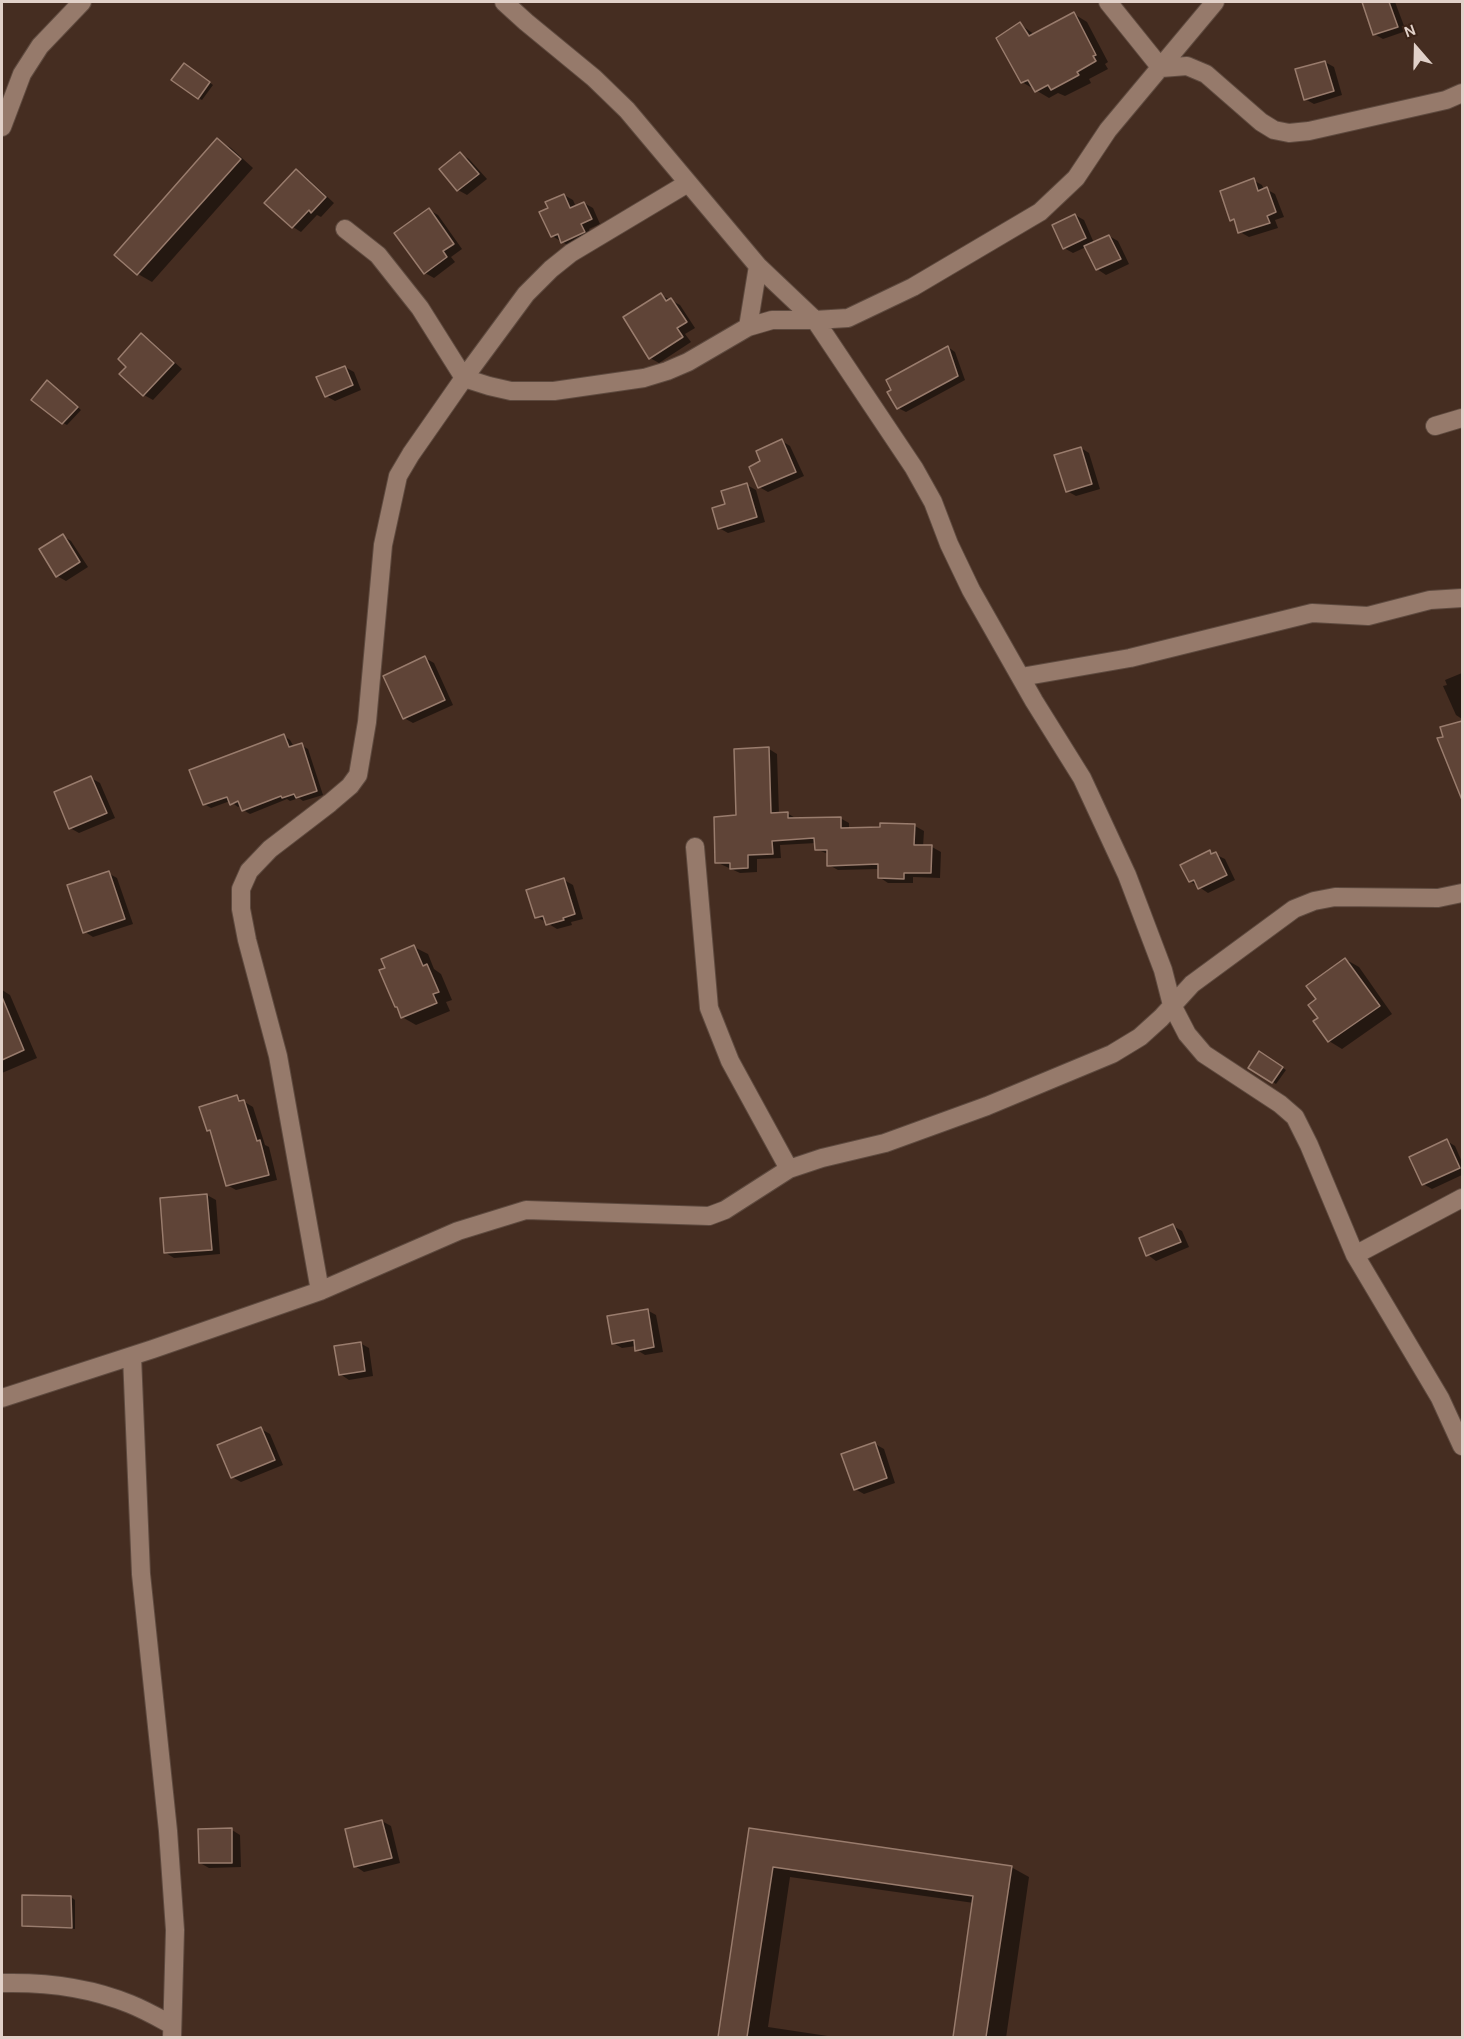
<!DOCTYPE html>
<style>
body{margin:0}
#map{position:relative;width:1464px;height:2039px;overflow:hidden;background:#452d21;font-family:Karla,sans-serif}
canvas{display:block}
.frame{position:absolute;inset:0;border:3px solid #e1d1c9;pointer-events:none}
.north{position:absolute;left:1386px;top:18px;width:60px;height:60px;-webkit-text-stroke:4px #3b2317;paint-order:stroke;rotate:340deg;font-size:16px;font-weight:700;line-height:24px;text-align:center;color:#e1d1c9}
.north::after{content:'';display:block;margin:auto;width:21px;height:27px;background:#e1d1c9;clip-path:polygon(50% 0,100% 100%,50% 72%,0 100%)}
</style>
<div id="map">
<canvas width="1464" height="2039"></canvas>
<div class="frame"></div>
<div class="north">N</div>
</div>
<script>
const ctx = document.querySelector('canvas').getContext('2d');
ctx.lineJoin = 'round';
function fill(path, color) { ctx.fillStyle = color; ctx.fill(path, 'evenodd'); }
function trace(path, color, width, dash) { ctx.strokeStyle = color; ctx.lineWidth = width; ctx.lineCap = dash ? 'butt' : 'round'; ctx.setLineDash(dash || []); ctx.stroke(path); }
const shadow = new Path2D(`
 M 1363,2 L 1395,2 L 1406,31 L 1383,39 L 1374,34 Z
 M 1074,14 L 1087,22 L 1108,62 L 1105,64 L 1108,69 L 1089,79 L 1091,83 L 1065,96 L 1058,93 L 1049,98 L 1022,82 L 1020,24 L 1035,35 Z
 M 1325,62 L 1334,67 L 1342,95 L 1314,104 L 1305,99 Z
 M 188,67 L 213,85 L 202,100 L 198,98 Z
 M 218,140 L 231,148 L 253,168 L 152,282 L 138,274 L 116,255 Z
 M 460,154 L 469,159 L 487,179 L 467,195 L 458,190 Z
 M 296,171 L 305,176 L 334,203 L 321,217 L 317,215 L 301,232 L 293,227 Z
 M 1253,180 L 1262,185 L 1264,190 L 1266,189 L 1275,194 L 1284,217 L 1275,220 L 1278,228 L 1249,237 L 1240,232 L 1236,222 L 1232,220 Z
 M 564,195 L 573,200 L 576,207 L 584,203 L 593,208 L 600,224 L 589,229 L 593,237 L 571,247 L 552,236 L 550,209 Z
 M 429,210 L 438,215 L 462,249 L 451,257 L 455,262 L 434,278 L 425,273 Z
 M 1075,215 L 1084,220 L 1094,243 L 1109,236 L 1118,241 L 1129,264 L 1106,275 L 1097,269 L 1086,247 L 1073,253 L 1064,248 Z
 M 661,295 L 680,305 L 695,328 L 685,334 L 691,342 L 659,363 L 650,358 Z
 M 141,335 L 150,340 L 182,369 L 153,400 L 144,395 L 121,374 L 128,367 Z
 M 948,347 L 955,352 L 965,380 L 906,412 L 898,408 Z
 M 345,367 L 354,372 L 361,390 L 335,401 L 326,396 Z
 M 51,384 L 81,410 L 67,425 L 63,423 Z
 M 782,441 L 790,446 L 804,476 L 768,492 L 759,487 L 762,462 Z
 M 1081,448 L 1089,453 L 1100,489 L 1076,496 L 1067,491 Z
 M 747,485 L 756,490 L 765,522 L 728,533 L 719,528 L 727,505 Z
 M 63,536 L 71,541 L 88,567 L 66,581 L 57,576 Z
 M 425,658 L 434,663 L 453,705 L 413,723 L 404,718 Z
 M 1462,673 L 1462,719 L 1456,715 L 1443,686 L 1447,685 L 1445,680 Z
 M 1460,723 L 1462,724 L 1462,784 L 1455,780 L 1445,738 Z
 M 284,736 L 290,740 L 294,747 L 301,745 L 308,749 L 323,795 L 303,801 L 299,798 L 290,801 L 287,799 L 250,814 L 243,810 L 241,806 L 238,807 L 230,801 L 211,808 L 204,804 Z
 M 769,749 L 777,754 L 779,814 L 787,813 L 797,819 L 840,818 L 849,823 L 849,829 L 915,826 L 924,831 L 923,847 L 932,847 L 941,852 L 940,878 L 913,877 L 913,883 L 888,883 L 879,877 L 880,869 L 838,870 L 829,865 L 828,854 L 816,849 L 816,843 L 780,845 L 781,858 L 757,859 L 757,872 L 740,873 L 716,862 Z
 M 91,778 L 100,783 L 115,818 L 79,833 L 70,828 Z
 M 1210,852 L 1225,859 L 1235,880 L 1208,893 L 1190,881 Z
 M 108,873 L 117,878 L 133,924 L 93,937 L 85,932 Z
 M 564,880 L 573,885 L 583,919 L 571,922 L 572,925 L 557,929 L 537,917 Z
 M 414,947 L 428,954 L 434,969 L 441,974 L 452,1000 L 446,1002 L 450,1011 L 416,1025 L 402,1017 L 387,969 Z
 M 1345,959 L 1359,967 L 1392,1014 L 1342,1049 L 1329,1041 L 1320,1018 L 1318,1000 Z
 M 2,990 L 10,995 L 37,1058 L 2,1073 Z
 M 1259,1053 L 1286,1070 L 1276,1084 L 1250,1067 Z
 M 236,1097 L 253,1107 L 265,1145 L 269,1147 L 277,1180 L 236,1190 L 227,1185 L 213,1133 L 208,1130 Z
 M 1447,1141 L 1455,1146 L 1462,1162 L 1462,1175 L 1432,1189 L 1423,1184 Z
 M 207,1195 L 216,1200 L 220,1254 L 174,1258 L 166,1253 Z
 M 1173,1226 L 1182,1231 L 1189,1247 L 1156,1261 L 1148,1255 L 1141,1239 Z
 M 647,1310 L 656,1315 L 663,1352 L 645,1355 L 637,1350 L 636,1346 L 622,1348 L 613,1343 Z
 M 360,1343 L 369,1348 L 373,1376 L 349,1380 L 340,1374 Z
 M 261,1429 L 270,1434 L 283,1465 L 241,1482 L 232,1477 Z
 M 875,1444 L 884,1449 L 895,1483 L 864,1494 L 855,1489 Z
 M 382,1821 L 391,1826 L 400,1863 L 364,1872 L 355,1866 Z
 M 232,1830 L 240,1835 L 241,1867 L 209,1868 L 200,1863 Z
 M 751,1830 L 1011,1867 L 1029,1877 L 1006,2038 L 954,2038 L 974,1903 L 790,1877 L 768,2027 L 841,2038 L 719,2038 Z
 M 71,1897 L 75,1900 L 75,1929 L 28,1927 L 24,1925 Z`);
const building = new Path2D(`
 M 1362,2 L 1389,2 L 1398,27 L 1373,35 Z
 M 1074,12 L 1096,55 L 1093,56 L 1096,61 L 1077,72 L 1079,75 L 1051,90 L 1048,85 L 1035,92 L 1028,80 L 1021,83 L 996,38 L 1020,22 L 1029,36 Z
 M 1325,61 L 1334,91 L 1304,100 L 1295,69 Z
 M 184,63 L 210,82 L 198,99 L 171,80 Z
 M 217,138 L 241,159 L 137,275 L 114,255 Z
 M 460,152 L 479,174 L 457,191 L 439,169 Z
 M 296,169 L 326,197 L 311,213 L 309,210 L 292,228 L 264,203 Z
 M 1254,178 L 1258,191 L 1267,187 L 1276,212 L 1267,216 L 1270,223 L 1238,233 L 1234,219 L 1230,221 L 1220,191 Z
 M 564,194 L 570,208 L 584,202 L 592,219 L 581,224 L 585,232 L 561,243 L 558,234 L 551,237 L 539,212 L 548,208 L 545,202 Z
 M 429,208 L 454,244 L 443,251 L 447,257 L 424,274 L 394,233 Z
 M 1075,214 L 1086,238 L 1063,249 L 1052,225 Z
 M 1109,235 L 1121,259 L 1096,270 L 1084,246 Z
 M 661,293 L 666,301 L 671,298 L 687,322 L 677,328 L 683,337 L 649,359 L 623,317 Z
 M 141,333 L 174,363 L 143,396 L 119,374 L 126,367 L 118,359 Z
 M 948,346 L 958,376 L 897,409 L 887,392 L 891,390 L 886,380 Z
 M 345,366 L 353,385 L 325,397 L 316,377 Z
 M 47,380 L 78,407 L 62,424 L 31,400 Z
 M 782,439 L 796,472 L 758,488 L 749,467 L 760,461 L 756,451 Z
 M 1081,447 L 1092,484 L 1066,492 L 1054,455 Z
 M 747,483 L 757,517 L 718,529 L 712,508 L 725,504 L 721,491 Z
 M 63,534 L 80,562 L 56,577 L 39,549 Z
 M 425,656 L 445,700 L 403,719 L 383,676 Z
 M 1462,721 L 1462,800 L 1437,738 L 1443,737 L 1440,727 Z
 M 284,734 L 289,747 L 302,743 L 317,791 L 296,798 L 294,794 L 282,798 L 281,796 L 242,811 L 238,801 L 230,805 L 227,797 L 203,805 L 189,770 Z
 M 769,747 L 771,813 L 788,812 L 788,818 L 841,817 L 841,828 L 880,827 L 880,823 L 915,824 L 914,845 L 932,845 L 931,873 L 904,873 L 904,879 L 878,878 L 878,864 L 827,866 L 827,850 L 815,850 L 814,838 L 772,841 L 773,854 L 748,855 L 748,868 L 730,869 L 730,863 L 715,863 L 714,817 L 736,815 L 734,749 Z
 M 91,776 L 107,813 L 69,829 L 54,792 Z
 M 1210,850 L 1211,854 L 1216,852 L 1227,875 L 1198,889 L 1194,880 L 1189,882 L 1180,865 Z
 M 109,871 L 125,919 L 83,933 L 67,885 Z
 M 564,878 L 575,914 L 563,918 L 564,920 L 546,925 L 543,916 L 535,918 L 526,890 Z
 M 414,945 L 423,966 L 427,964 L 439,992 L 433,994 L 437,1003 L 401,1018 L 397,1007 L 395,1007 L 379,970 L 385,968 L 381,959 Z
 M 1345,958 L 1380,1006 L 1328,1042 L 1313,1021 L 1318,1018 L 1308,1005 L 1316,999 L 1306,986 Z
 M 2,997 L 24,1050 L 2,1060 Z
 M 1259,1051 L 1283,1067 L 1272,1083 L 1248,1068 Z
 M 237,1095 L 239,1101 L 244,1100 L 257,1141 L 260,1140 L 269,1175 L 226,1186 L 210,1130 L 207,1131 L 199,1107 Z
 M 1447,1139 L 1460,1168 L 1422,1185 L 1409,1157 Z
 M 207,1194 L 212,1250 L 164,1253 L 160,1198 Z
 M 1173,1224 L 1181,1242 L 1146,1256 L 1139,1238 Z
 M 648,1309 L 654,1347 L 635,1351 L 634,1340 L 612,1344 L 607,1316 Z
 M 361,1342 L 365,1371 L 339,1375 L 334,1346 Z
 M 261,1427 L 275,1460 L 231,1478 L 217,1445 Z
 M 875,1442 L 887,1478 L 854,1490 L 841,1454 Z
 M 382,1820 L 392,1858 L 354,1867 L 345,1829 Z
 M 232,1828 L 232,1863 L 199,1863 L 198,1829 Z
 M 749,1828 L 1012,1866 L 986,2037 L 953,2037 L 973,1896 L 773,1867 L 747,2037 L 718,2037 Z
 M 22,1895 L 71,1896 L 72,1928 L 22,1926 Z`);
const minor = new Path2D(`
 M 504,2 L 526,22 L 594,78 L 627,110 L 758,266 L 815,320 L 848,318 L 913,287 L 1040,212 L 1076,178 L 1108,130 L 1215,2
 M 1108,2 L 1161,68 L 1187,66 L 1206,74 L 1261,122 L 1274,130 L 1289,133 L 1309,131 L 1446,100 L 1462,93
 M 2,127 L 22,74 L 40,46 L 82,2
 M 345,229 L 378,255 L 420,308 L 464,378 L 489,386 L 511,391 L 554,391 L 644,378 L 667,371 L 688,362 L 748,327 L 772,320 L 815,320 L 914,468 L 933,502 L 949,544 L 971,590 L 1034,701 L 1082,778 L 1127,875 L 1163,970 L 1172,1005 L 1187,1034 L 1204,1054 L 1280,1104 L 1295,1117 L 1309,1145 L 1355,1255 L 1440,1398 L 1462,1446
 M 748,327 L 758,266
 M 1435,426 L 1462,418
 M 1021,677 L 1130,658 L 1312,613 L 1368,616 L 1430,600 L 1462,598
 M 695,847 L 709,1008 L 730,1061 L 789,1169
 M 1355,1255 L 1462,1198
 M 320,1291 L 278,1056 L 247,940 L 241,909 L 241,889 L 249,871 L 270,849 L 330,803 L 350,786 L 358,775 L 367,722 L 383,545 L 398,476 L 411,454 L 464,378 L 526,294 L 551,269 L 571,253 L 688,183
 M 132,1356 L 141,1574 L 168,1831 L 175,1930 L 172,2038
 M 2,1398 L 153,1349 L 320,1291 L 458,1231 L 526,1210 L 709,1216 L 725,1210 L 789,1169 L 822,1158 L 885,1143 L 987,1106 L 1112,1054 L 1140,1037 L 1161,1018 L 1192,984 L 1294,909 L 1314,901 L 1335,897 L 1438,898 L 1462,893
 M 2,1983 C 45,1982 89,1987 130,2004 C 145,2010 159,2018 172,2025`);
fill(shadow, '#0007');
fill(building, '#5f4437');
trace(building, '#997c6d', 1.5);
trace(minor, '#5e4a3f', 20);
trace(minor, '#967a6b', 18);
</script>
